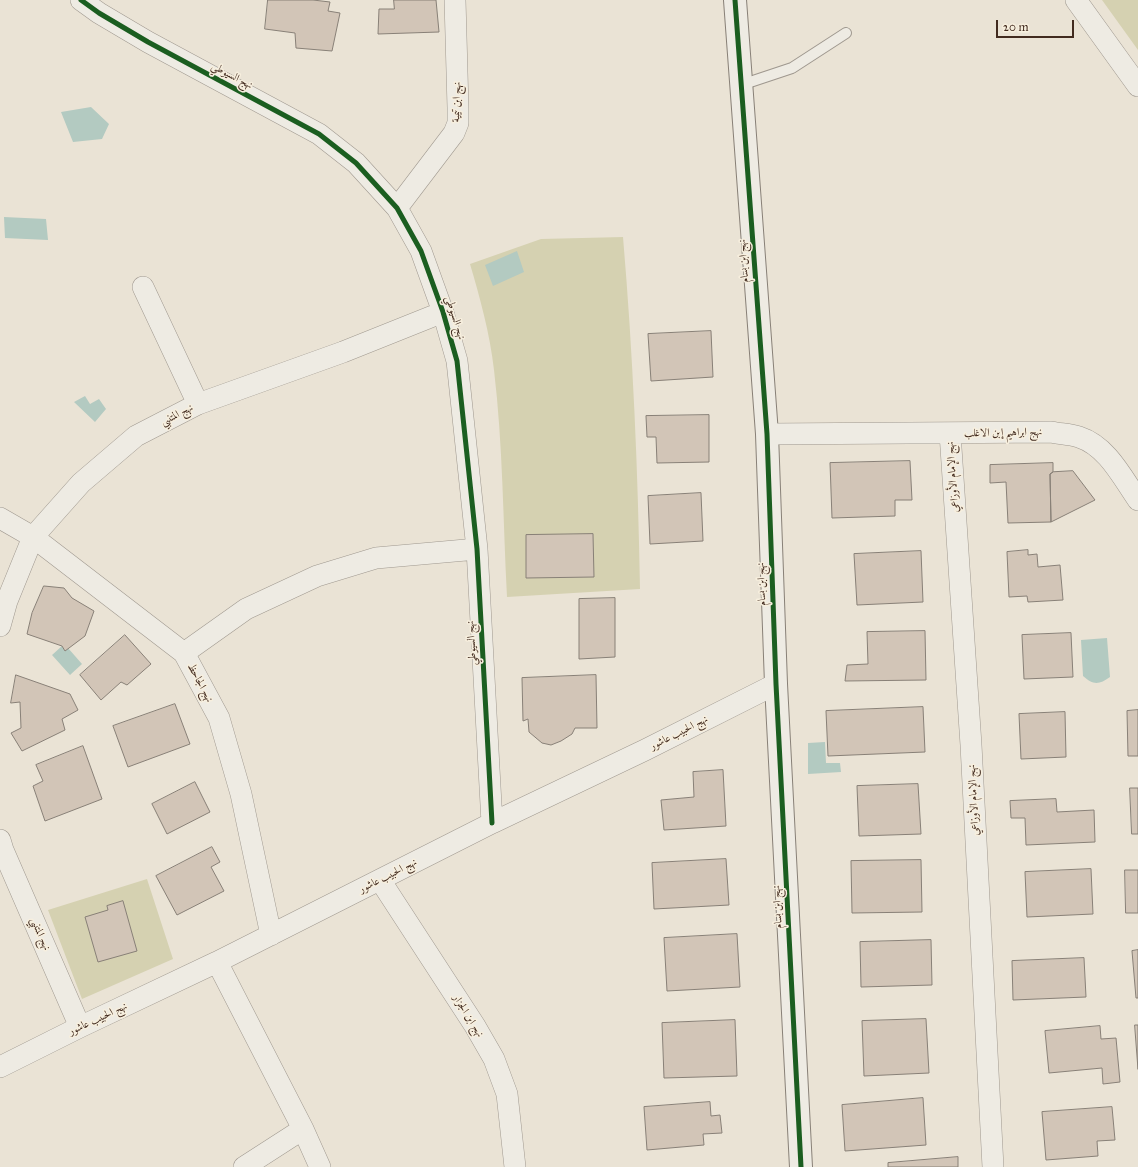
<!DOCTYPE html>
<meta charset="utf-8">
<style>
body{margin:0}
#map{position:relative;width:1138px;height:1167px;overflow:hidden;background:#eae3d5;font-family:"IM FELL Great Primer",serif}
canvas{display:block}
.scale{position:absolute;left:996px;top:20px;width:78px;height:18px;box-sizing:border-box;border:2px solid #422b1f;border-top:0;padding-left:5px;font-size:12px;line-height:14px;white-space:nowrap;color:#422b1f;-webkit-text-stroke:3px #f7efde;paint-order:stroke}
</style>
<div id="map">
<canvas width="1138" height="1167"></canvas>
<div class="scale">20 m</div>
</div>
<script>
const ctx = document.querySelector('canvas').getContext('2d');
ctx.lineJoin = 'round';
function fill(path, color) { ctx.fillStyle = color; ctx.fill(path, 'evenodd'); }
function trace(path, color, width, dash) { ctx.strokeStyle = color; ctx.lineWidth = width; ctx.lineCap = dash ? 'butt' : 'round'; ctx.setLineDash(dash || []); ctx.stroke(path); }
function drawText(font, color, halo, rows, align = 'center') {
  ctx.font = font + ' "IM FELL Great Primer",Amiri,serif'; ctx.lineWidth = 3; ctx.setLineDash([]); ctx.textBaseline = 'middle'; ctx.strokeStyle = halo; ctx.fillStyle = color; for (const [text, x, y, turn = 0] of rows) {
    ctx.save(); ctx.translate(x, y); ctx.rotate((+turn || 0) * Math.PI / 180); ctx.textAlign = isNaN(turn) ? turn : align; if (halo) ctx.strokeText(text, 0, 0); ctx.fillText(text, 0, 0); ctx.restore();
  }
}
const green = new Path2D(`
 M 1102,0 L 1138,0 L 1138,50 Z
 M 623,237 C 633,354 638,471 640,589 L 507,597 C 503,521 503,445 494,370 C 490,334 480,298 470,264 L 541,239 Z
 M 147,879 L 173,959 L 82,999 L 48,910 Z`);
const water = new Path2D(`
 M 91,107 L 109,124 L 102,139 L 73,142 L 61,112 Z
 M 4,217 L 46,219 L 48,240 L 5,238 Z
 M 517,251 L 524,272 L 493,286 L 485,265 Z
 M 85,396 L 90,404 L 99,399 L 106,409 L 95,422 L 74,402 Z
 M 1107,638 L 1110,677 C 1099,685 1093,685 1083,676 L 1081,640 Z
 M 62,646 L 65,651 L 68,648 L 82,664 L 70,675 L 52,655 Z
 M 825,742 L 826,763 L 840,763 L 841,772 L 808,774 L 808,743 Z`);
const building = new Path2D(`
 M 268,0 L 313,0 L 330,2 L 328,11 L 340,13 L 332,51 L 296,48 L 295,33 L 265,29 Z
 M 394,0 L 436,0 L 439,32 L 378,34 L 379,9 L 394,9 Z
 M 711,331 L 713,377 L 651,381 L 648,334 Z
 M 709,415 L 709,462 L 657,463 L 656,437 L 647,437 L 646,416 Z
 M 910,461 L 912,500 L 895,500 L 895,516 L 832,518 L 830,463 Z
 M 1053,463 L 1053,472 L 1050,474 L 1051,522 L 1008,523 L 1006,482 L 990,483 L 990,465 Z
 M 1073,471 L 1095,500 L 1051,522 L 1050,474 L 1053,472 Z
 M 701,493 L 703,541 L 650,544 L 648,496 Z
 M 593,534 L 594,577 L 526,578 L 526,535 Z
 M 1028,550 L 1028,555 L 1037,554 L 1038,567 L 1060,565 L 1063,600 L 1028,602 L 1027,596 L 1009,597 L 1007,552 Z
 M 921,551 L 923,602 L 857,605 L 854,554 Z
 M 44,586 L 64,588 L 72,598 L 94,611 L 85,636 L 65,651 L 62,646 L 27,634 L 32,613 Z
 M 615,598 L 615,657 L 579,659 L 579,599 Z
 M 925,631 L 926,680 L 845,681 L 847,665 L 868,664 L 867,632 Z
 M 1071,633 L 1073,677 L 1024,679 L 1022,635 Z
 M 125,635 L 151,664 L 127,685 L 121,682 L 101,700 L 80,675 Z
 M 16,675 L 70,694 L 78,710 L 62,719 L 65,730 L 22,751 L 11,733 L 21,728 L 20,702 L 11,703 Z
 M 596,675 L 597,728 L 575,728 L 572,734 L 561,741 L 551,745 L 542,743 L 529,732 L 528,719 L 523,721 L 522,678 Z
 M 175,704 L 190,744 L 128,767 L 113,726 Z
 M 923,707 L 925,752 L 828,756 L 826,711 Z
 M 1138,710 L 1138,756 L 1128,756 L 1127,711 Z
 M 1065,712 L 1066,757 L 1021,759 L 1019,714 Z
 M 83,746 L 102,799 L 45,821 L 33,786 L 43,781 L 36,765 Z
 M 723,770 L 726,826 L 664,830 L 661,800 L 694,797 L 693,772 Z
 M 195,782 L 210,812 L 167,834 L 152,804 Z
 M 918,784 L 921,834 L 859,836 L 857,786 Z
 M 1130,788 L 1138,788 L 1138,834 L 1132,834 Z
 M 1056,799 L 1057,812 L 1094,810 L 1095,842 L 1026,845 L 1025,818 L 1011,818 L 1010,801 Z
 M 212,847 L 220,862 L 211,867 L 224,891 L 177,915 L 156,876 Z
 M 726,859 L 729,905 L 654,909 L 652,863 Z
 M 921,860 L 922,912 L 852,913 L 851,861 Z
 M 1091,869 L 1093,914 L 1027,917 L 1025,872 Z
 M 1125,870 L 1138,870 L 1138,913 L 1126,913 Z
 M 123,901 L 137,951 L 98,962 L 85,917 L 108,910 L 107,906 Z
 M 737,934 L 740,987 L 667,991 L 664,938 Z
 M 931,940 L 932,985 L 861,987 L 860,942 Z
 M 1138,950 L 1138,998 L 1136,998 L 1132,951 Z
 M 1084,958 L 1086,997 L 1013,1000 L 1012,961 Z
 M 926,1019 L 929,1073 L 864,1076 L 862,1021 Z
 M 735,1020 L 737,1076 L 664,1078 L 662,1023 Z
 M 1135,1025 L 1138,1025 L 1138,1069 Z
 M 1100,1026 L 1101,1039 L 1116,1038 L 1120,1082 L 1103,1084 L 1102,1068 L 1049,1073 L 1045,1031 Z
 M 923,1098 L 926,1145 L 845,1151 L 842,1105 Z
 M 710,1102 L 711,1116 L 720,1115 L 722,1133 L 703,1134 L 704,1145 L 647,1150 L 644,1107 Z
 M 1112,1107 L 1115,1140 L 1097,1141 L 1098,1156 L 1046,1160 L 1042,1112 Z
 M 958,1157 L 958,1167 L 888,1167 L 888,1163 Z`);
const lane = new Path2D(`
 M 741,85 L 792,68 L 846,33`);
const street = new Path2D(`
 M 81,0 L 99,13 L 148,42 L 319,134 L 356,163 L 397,208 L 421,251 L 443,312 L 457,361 L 477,549 L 492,823
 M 1076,0 L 1138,86
 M 397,208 L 454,133 L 458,123 L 458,108 L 455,0
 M 143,287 L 198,404
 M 950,433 L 971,745 L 993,1167
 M 767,434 L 1051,432 C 1060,434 1070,434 1079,437 C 1107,446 1122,477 1138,500
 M 0,518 L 33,537 L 184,653 L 219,718 L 241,794 L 271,935
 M 0,626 L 7,601 L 33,537 L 81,483 L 136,436 L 198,404 L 343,352 L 443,312
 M 184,653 L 246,609 L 317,576 L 376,558 L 477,549
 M 0,840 L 3,850 L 80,1027
 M 380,880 L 475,1026 L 494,1059 L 507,1094 L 515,1167
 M 217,962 L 303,1129 L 320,1167
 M 0,1067 L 80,1027 L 217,962 L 492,823 L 645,750 L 776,684
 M 244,1167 L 303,1129`);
const secondary = new Path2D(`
 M 735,0 L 767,434 L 776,684 L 801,1167`);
const cycleway = new Path2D(`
 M 81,0 L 99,13 L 148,42 L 319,134 L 356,163 L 397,208 L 421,251 L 443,312 L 457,361 L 477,549 L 492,823
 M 735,0 L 767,434 L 776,684 L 801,1167`);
const streetNames = [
 ["نهج السيوطي",232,76,28],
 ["نهج ابن تيمية",457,102,-88],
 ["نهج ابن بسام",744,261,-94],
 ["نهج السيوطي",455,318,73],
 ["نهج المتنبي",177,415,-27],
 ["نهج ابراهيم إبن الاغلب",1003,433,-1],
 ["نهج الإمام الأوزاعي",953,477,-94],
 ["نهج ابن بسام",762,584,-92],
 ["نهج السيوطي",472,643,-93],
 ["نهج الجاحظ",200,683,62],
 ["نهج الحبيب عاشور",679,733,-27],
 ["نهج الإمام الأوزاعي",974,800,-93],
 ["نهج الحبيب عاشور",388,876,-27],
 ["نهج ابن بسام",778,907,-93],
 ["نهج المتنبي",40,934,66],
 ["نهج ابن الجزار",468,1016,58],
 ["نهج الحبيب عاشور",98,1019,-25]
];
fill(green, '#d5d1b1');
fill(water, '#b3cac1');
fill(building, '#d2c5b7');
trace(building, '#888077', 1);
trace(lane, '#9f988f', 12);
trace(street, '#9f988f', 22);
trace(secondary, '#888077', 24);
trace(lane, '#eeebe3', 10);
trace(street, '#eeebe3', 21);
trace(secondary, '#eeebe3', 22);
trace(cycleway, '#1b5e20', 5);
drawText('11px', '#422b1f', '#f7efde', streetNames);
</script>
